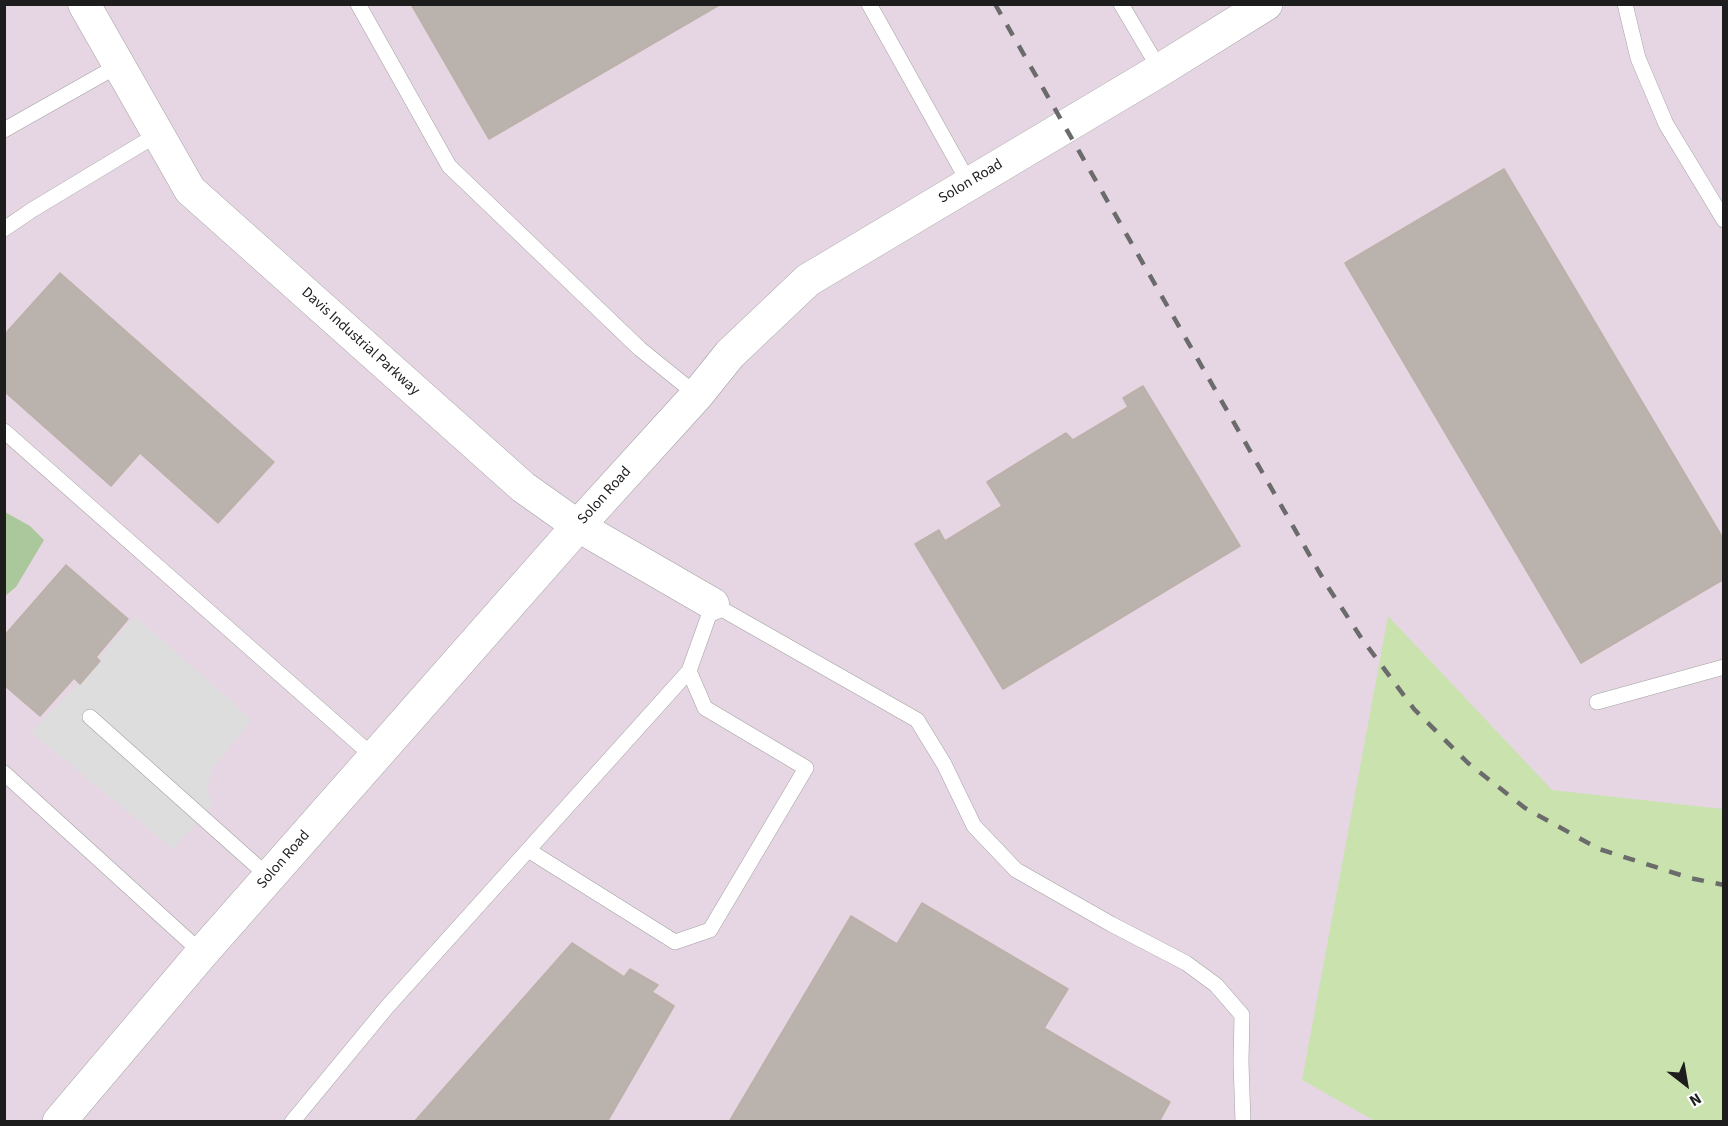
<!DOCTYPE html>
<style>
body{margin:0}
#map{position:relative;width:1728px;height:1126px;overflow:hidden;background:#edeae4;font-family:"Source Sans 3",sans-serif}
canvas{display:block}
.frame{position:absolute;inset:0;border:6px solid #1d1d1d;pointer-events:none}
.north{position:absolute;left:1656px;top:1054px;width:60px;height:60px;-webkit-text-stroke:4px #fff;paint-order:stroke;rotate:149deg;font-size:16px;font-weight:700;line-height:24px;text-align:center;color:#1d1d1d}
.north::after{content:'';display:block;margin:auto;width:21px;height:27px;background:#1d1d1d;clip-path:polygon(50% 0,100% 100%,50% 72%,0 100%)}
</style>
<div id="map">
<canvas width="1728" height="1126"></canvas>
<div class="frame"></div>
<div class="north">N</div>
</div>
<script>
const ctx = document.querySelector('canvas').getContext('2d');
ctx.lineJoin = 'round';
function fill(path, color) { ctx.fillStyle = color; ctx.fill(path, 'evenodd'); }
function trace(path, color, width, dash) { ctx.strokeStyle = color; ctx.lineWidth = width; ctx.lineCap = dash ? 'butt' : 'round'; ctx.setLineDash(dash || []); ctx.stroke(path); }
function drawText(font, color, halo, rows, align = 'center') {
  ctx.font = font + ' "Source Sans 3",sans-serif'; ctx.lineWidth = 6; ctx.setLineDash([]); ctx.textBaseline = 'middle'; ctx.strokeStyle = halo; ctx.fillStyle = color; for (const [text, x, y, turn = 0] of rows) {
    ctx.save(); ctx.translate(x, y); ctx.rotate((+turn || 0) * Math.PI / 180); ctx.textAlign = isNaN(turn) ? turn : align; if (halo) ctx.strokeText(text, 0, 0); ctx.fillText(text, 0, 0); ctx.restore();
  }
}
const industrial = new Path2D(`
 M 5,5 L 1723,5 L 1723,1121 L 5,1122 Z`);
const grass = new Path2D(`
 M 1388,616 L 1552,790 L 1723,809 L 1723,1121 L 1375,1121 L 1302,1080 Z`);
const forest = new Path2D(`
 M 5,512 L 30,526 L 44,540 L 16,587 L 5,596 Z`);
const parking = new Path2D(`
 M 135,616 L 252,720 L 212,769 L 207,792 L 213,804 L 173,849 L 31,732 L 100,661 L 98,659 Z`);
const building = new Path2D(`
 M 411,4 L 721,4 L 489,139 Z
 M 1504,169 L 1724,540 L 1724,579 L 1581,663 L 1345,263 Z
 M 60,273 L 274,462 L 218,523 L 140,453 L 111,486 L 4,391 L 4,335 Z
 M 1143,386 L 1240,546 L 1003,689 L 915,544 L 939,530 L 945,541 L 1002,506 L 987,482 L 1066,433 L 1073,440 L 1128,407 L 1123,398 Z
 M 66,565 L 128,619 L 96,657 L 100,661 L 80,684 L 74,678 L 40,716 L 4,685 L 4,636 Z
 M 922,903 L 1068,989 L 1044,1028 L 1170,1102 L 1159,1122 L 729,1122 L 851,916 L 897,944 Z
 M 572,943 L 624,977 L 630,969 L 658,985 L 652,992 L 674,1006 L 607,1122 L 414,1122 Z`);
const service = new Path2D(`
 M 358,4 L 449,166 L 640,349 L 697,395
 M 869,4 L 969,183
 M 1121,4 L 1160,70
 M 1625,4 L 1638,58 L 1666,124 L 1724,220
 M 4,130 L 119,65
 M 4,229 L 32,210 L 158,134
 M 4,431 L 375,758
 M 1597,702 L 1724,667
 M 90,717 L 269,877
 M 4,773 L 202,953
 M 528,850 L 675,942 L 710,930 L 806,768 L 705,708 L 689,671
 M 292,1122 L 387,1007 L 689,671 L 713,604 L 917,720 L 944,764 L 974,826 L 1016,870 L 1111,924 L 1186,963 L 1216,985 L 1242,1015 L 1241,1062 L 1243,1122`);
const minor = new Path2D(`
 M 84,4 L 190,190 L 523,487 L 578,526 L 713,604`);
const tertiary = new Path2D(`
 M 59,1122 L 202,953 L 578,526 L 697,395 L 730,354 L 808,280 L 1160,70 L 1266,4`);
const rail = new Path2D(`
 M 995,4 L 1326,584 L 1362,639 L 1414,709 L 1468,763 L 1525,808 L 1599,849 L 1690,878 L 1724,885`);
const streetNames = [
 ["Solon Road",971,182,-31],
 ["Davis Industrial Parkway",360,342,42],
 ["Solon Road",605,496,-48],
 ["Solon Road",284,860,-49]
];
fill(industrial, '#e6d6e3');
fill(grass, '#cae3ae');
fill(forest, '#abc89d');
fill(parking, '#ddd');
fill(building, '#bab3ad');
trace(building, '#bdb0a8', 1.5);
trace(service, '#a1a1a1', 16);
trace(minor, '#a1a1a1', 33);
trace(tertiary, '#a1a1a1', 34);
trace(service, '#fff', 15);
trace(minor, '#fff', 32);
trace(tertiary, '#fff', 33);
trace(rail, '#6b6b6b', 4.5, [12, 12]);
drawText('15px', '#1d1d1d', '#fff', streetNames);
</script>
